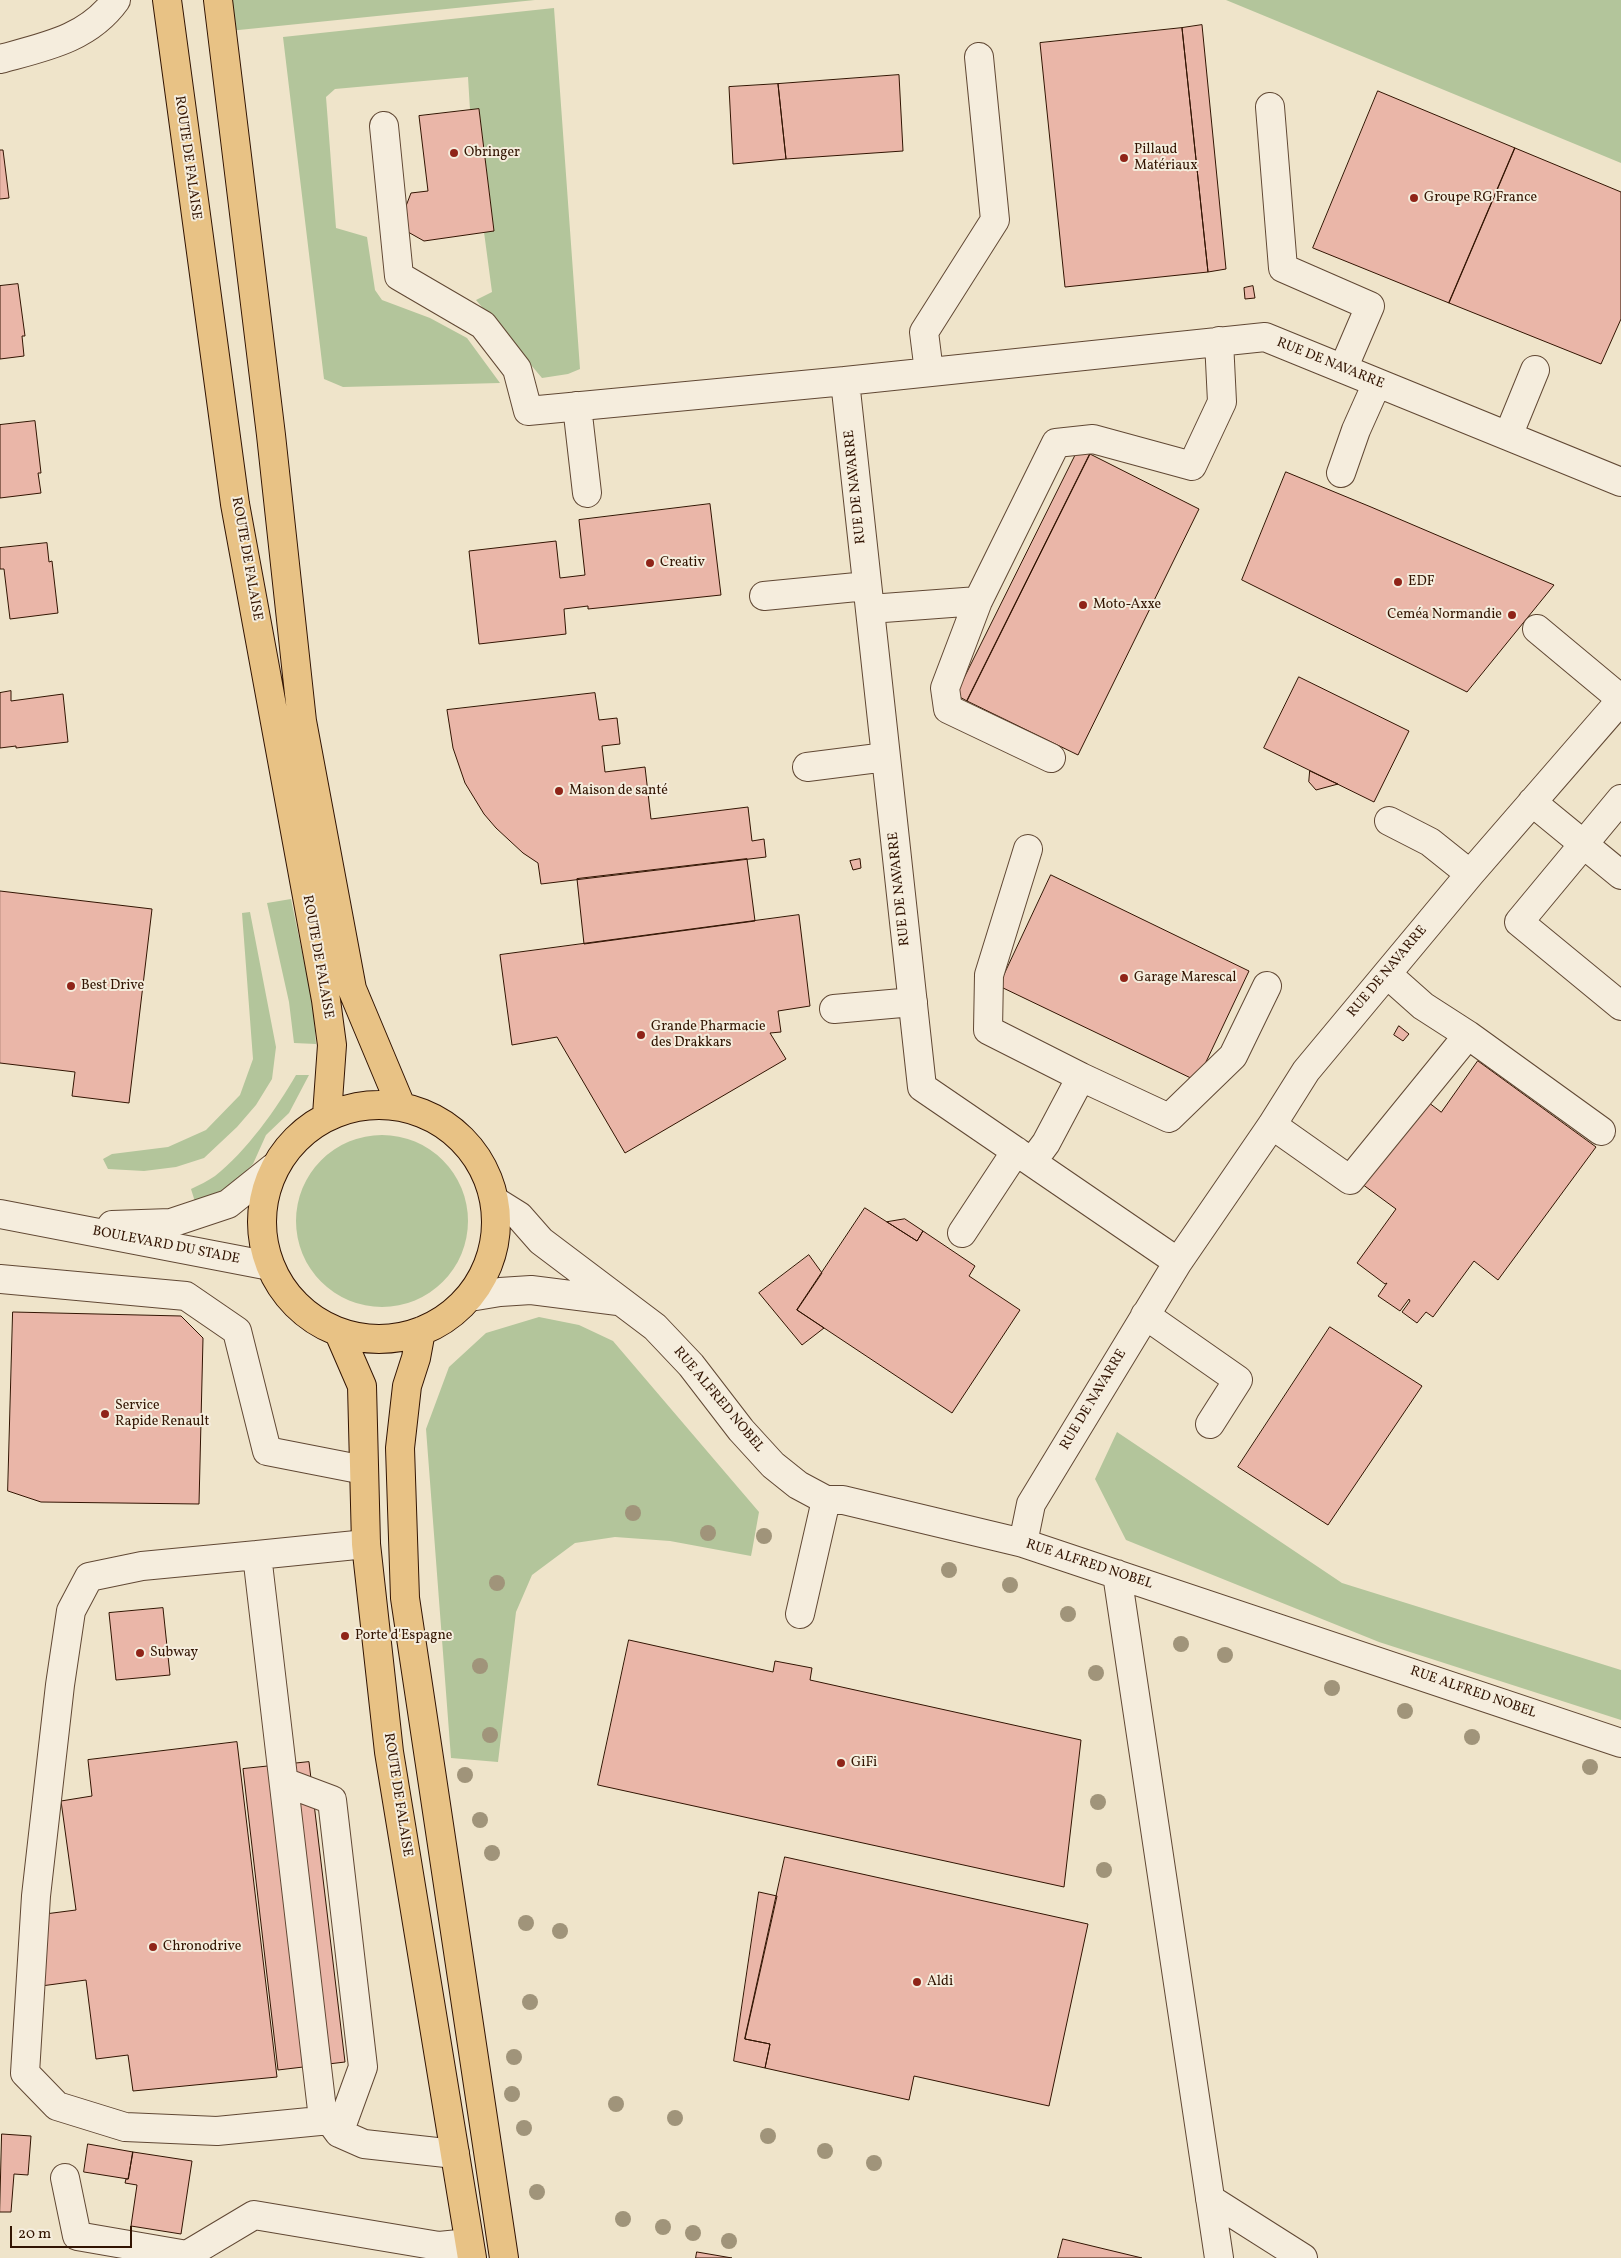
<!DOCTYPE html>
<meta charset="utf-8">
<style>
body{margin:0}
#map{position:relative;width:1621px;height:2258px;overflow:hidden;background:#efe4ca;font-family:Vollkorn,serif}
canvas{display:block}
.scale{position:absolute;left:10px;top:2226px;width:122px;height:22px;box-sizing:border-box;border:2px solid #321402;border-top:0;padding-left:6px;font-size:15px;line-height:18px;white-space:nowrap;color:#321402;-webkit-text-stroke:4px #f5eddd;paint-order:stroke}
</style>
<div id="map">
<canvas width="1621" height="2258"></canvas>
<div class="scale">20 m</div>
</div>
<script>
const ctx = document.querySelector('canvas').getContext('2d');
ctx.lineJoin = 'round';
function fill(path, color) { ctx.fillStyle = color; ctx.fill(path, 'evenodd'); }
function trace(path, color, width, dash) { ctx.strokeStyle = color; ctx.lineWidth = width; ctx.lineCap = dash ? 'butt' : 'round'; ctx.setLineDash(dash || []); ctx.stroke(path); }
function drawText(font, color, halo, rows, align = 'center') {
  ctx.font = font + ' Vollkorn,serif'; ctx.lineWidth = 4; ctx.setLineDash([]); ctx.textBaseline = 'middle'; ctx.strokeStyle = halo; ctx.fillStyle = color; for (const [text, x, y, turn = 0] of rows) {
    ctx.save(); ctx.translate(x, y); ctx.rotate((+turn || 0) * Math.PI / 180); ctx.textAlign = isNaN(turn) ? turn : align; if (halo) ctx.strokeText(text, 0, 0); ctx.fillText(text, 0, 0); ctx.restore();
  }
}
const green = new Path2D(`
 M 204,0 L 535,0 L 209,33 Z
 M 1226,0 L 1621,0 L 1621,163 Z
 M 554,8 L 580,369 L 568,374 L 542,378 L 476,300 L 492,292 L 484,232 L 494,230 L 479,109 L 470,110 L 468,77 L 335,89 L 326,97 L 336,228 L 367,237 L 375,290 L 382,300 L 430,318 L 467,338 L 500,383 L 343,387 L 324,379 L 283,37 Z
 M 291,899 L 313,1005 L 316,1044 L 294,1043 L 289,1002 L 267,903 Z
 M 250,912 L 276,1047 L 272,1079 L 256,1105 L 237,1127 L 204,1158 L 176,1167 L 144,1171 L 108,1169 L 103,1159 L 112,1154 L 168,1147 L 206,1130 L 240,1095 L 253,1059 L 242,913 Z
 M 296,1075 L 309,1075 L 289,1113 L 266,1135 L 253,1164 L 224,1193 L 196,1205 L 191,1189 C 199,1185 208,1181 215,1176 C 246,1152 277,1108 296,1075 Z
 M296 1221a86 86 0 1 1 172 0a86 86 0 1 1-172 0Z
 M 539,1317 L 579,1325 L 613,1341 L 759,1512 L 752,1551 L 751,1556 L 670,1541 L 615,1537 L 575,1543 L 532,1575 L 516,1612 L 498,1762 L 451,1758 L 426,1429 L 449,1367 L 486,1333 Z
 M 1117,1432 L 1342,1583 L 1621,1670 L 1621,1720 L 1379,1642 L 1126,1540 L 1095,1479 Z`);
const building = new Path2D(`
 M 1202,25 L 1226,269 L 1208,272 L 1182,28 Z
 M 1182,28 L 1208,272 L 1065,287 L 1040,43 Z
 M 899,75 L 903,151 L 786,159 L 778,84 Z
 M 778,84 L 786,159 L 733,164 L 729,87 Z
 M 1378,91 L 1515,148 L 1449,303 L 1313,248 Z
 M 479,109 L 494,231 L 424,241 L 408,232 L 406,206 L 411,193 L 428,191 L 419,116 Z
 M 1515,148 L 1621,192 L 1621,319 L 1601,364 L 1449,303 Z
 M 0,150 L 3,150 L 9,198 L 0,199 Z
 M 18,284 L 25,336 L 22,336 L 24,356 L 0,359 L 0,286 Z
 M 1253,286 L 1255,298 L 1245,299 L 1244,288 Z
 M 35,421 L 41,473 L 38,473 L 41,493 L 0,498 L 0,425 Z
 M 1079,448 L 1090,454 L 967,701 L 956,695 Z
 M 1090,454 L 1199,509 L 1078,755 L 967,701 Z
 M 1286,472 L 1371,507 L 1554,585 L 1467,692 L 1242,580 Z
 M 710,504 L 721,595 L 588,609 L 588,606 L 564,609 L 566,634 L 479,644 L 469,551 L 556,541 L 560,578 L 585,575 L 579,520 Z
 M 47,543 L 49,562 L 52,561 L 58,613 L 10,619 L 4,569 L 0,569 L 0,548 Z
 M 1299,677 L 1409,731 L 1374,802 L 1264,748 Z
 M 11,691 L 11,701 L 63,694 L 68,742 L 16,748 L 16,746 L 0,748 L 0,693 Z
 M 595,693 L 599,720 L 617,718 L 620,744 L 602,746 L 605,772 L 645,767 L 651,819 L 748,807 L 752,841 L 764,839 L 766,857 L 541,884 L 538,863 L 523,853 L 496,828 L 484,814 L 465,783 L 453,748 L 447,710 Z
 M 1310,771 L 1329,780 L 1338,784 L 1316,790 L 1309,782 Z
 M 747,859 L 755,921 L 584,944 L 577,879 Z
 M 860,859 L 861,868 L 853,870 L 850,861 Z
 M 1051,875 L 1249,971 L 1197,1081 L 999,986 Z
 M 0,891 L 152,909 L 129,1103 L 72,1096 L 75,1072 L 0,1063 Z
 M 799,915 L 810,1006 L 778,1011 L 781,1032 L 770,1033 L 786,1059 L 625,1153 L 557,1037 L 512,1045 L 500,955 Z
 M 1399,1026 L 1409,1034 L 1403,1041 L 1394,1035 Z
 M 1478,1061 L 1596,1147 L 1498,1280 L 1474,1261 L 1433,1317 L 1426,1312 L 1417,1323 L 1402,1312 L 1410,1301 L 1409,1299 L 1400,1311 L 1378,1296 L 1387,1283 L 1385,1284 L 1357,1263 L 1396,1209 L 1362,1184 L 1424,1099 L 1441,1112 Z
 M 865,1208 L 917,1241 L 923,1231 L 975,1266 L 969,1276 L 1020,1310 L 952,1413 L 797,1310 Z
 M 905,1219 L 923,1231 L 917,1241 L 887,1222 Z
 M 809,1255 L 822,1273 L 797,1310 L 824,1328 L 802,1345 L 759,1293 Z
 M 13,1312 L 181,1316 L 203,1338 L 199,1504 L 41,1502 L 8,1491 Z
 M 1330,1327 L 1422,1386 L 1328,1525 L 1238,1467 Z
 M 163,1608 L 170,1675 L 116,1680 L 109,1613 Z
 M 629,1640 L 773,1672 L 775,1661 L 812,1668 L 810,1680 L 1081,1740 L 1064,1887 L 598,1785 Z
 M 237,1742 L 277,2077 L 133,2091 L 128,2055 L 96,2059 L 86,1980 L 41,1986 L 45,1914 L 76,1910 L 61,1801 L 92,1796 L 88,1760 Z
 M 309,1762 L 345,2062 L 278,2070 L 243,1769 Z
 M 785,1857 L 1088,1924 L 1049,2106 L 914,2076 L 909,2100 L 765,2068 L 770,2044 L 745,2039 Z
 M 759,1892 L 777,1896 L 745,2039 L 770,2044 L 765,2068 L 734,2061 Z
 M 2,2134 L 31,2136 L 28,2175 L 14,2174 L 11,2212 L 0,2212 Z
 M 88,2144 L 133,2152 L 128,2179 L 84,2172 Z
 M 133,2152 L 192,2161 L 181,2234 L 131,2226 L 137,2185 L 125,2183 L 126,2179 L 128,2179 Z
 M 1063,2239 L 1142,2258 L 1058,2258 Z
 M 697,2252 L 732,2258 L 696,2258 Z`);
const minor = new Path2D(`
 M 0,59 C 44,47 88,39 116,0
 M 1270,107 L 1283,268 L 1370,306 L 1343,369
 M 384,126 L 399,276 L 483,325 L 517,369 L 528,411 L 845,381
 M 929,372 L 924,332 L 995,220 L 979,57
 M 577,406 L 587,493
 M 1508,436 L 1535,370
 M 1341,473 L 1356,430 L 1377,383
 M 764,596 L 867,586
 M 978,601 L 945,688 L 948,709 L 1051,758
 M 870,609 L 978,601 L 1056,443 L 1093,439 L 1192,466 L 1222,402 L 1219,341
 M 1537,629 L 1621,699
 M 807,767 L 886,757
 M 1621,799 L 1519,922 L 1621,1006
 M 1532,802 L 1621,875
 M 1389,821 L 1430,842 L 1470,874
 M 1028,849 L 989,975 L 988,1030 L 1081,1077 L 1169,1118 L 1233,1056 L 1267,986
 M 1387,974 L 1423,1006 L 1468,1035 L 1601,1131
 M 834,1009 L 913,1002
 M 1272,1125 L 1350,1180 L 1468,1035
 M 1032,1162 L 1046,1143 L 1081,1077
 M 495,1201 L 519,1216 L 541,1241 L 655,1327 L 691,1365 L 741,1430 L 773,1465 L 798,1485 L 826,1500 L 843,1500 L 1023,1543 L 1621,1743
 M 0,1214 L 270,1266
 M 112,1225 L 171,1223 L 228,1204 L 273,1168
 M 962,1233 L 1016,1151
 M 1178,1262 L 922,1087 L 845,381 L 1265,337 L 1621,482
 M 0,1279 L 186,1296 L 237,1331 L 267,1451 L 364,1470
 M 470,1297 L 500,1292 L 531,1290 L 618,1301
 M 1145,1315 L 1238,1380 L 1210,1424
 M 1023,1543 L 1031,1504 L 1178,1262 L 1272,1125 L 1306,1071 L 1470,874 L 1621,700
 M 366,1544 L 257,1555 L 322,2110 L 339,2133 L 364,2144 L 455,2154
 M 257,1555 L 142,1566 L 89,1577 L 71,1611 L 60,1685 L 36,1896 L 25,2073 L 57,2106 L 125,2127 L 217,2131 L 330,2120
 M 1117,1574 L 1219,2258
 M 800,1614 L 826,1500
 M 284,1782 L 332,1800 L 363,2067 L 339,2133
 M 65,2178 L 77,2236 L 187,2255 L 254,2215 L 439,2246 L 469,2243
 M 1210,2199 L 1303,2258`);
const major = new Path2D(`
 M 167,0 L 235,504 L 326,1000 L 332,1045 L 327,1115
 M 218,0 L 271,435 L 302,721 L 352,989 L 401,1106
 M262 1222a117 117 0 1 1 234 0a117 117 0 1 1-234 0Z
 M 421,1331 L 416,1358 L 407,1386 L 400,1448 L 405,1598 L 504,2258
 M 339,1333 L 362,1386 L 366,1544 L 389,1752 L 472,2258`);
const trees = [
 [633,1513],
 [708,1533],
 [764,1536],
 [949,1570],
 [497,1583],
 [1010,1585],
 [1068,1614],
 [1181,1644],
 [1225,1655],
 [480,1666],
 [1096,1673],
 [1332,1688],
 [1405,1711],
 [490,1735],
 [1472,1737],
 [1590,1767],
 [465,1775],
 [1098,1802],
 [480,1820],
 [492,1853],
 [1104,1870],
 [526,1923],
 [560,1931],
 [530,2002],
 [514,2057],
 [512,2094],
 [616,2104],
 [675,2118],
 [524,2128],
 [768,2136],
 [825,2151],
 [874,2163],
 [537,2192],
 [623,2219],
 [663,2227],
 [693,2233],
 [729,2241]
];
const markers = [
 [454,153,5,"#8f2418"],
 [1124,158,5,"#8f2418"],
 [1414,198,5,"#8f2418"],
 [650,563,5,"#8f2418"],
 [1398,582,5,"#8f2418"],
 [1083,605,5,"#8f2418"],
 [1512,615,5,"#8f2418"],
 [559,791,5,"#8f2418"],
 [1124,978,5,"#8f2418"],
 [71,986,5,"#8f2418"],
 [641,1035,5,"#8f2418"],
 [105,1414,5,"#8f2418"],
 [345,1636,5,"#8f2418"],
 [140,1653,5,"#8f2418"],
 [841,1763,5,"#8f2418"],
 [153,1947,5,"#8f2418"],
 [917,1982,5,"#8f2418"]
];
const poiNames = [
 ["Pillaud",1134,150],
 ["Matériaux",1134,166],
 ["Obringer",464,153],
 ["Groupe RG France",1424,198],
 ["Creativ",660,563],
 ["EDF",1408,582],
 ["Moto-Axxe",1093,605],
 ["Ceméa Normandie",1502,615,"right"],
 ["Maison de santé",569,791],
 ["Garage Marescal",1134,978],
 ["Best Drive",81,986],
 ["Grande Pharmacie",651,1027],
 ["des Drakkars",651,1043],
 ["Service",115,1406],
 ["Rapide Renault",115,1422],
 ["Porte d'Espagne",355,1636],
 ["Subway",150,1653],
 ["GiFi",851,1763],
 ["Chronodrive",163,1947],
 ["Aldi",927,1982]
];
const streetNames = [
 ["ROUTE DE FALAISE",187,158,82],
 ["RUE DE NAVARRE",1330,364,22],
 ["RUE DE NAVARRE",856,487,-96],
 ["ROUTE DE FALAISE",246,559,80],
 ["RUE DE NAVARRE",900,889,-96],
 ["ROUTE DE FALAISE",317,957,80],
 ["RUE DE NAVARRE",1388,972,-50],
 ["BOULEVARD DU STADE",166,1246,11],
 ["RUE ALFRED NOBEL",718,1400,50],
 ["RUE DE NAVARRE",1094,1400,-59],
 ["RUE ALFRED NOBEL",1089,1565,18],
 ["RUE ALFRED NOBEL",1473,1693,19],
 ["ROUTE DE FALAISE",397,1795,81]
];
fill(green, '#b3c59b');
fill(building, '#eab6a8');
trace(building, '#321402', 1);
trace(minor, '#614834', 30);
trace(major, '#321402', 30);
trace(minor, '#f5eddd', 28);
trace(major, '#e8c285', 28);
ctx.fillStyle = '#a0947a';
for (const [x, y] of trees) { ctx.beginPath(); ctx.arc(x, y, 8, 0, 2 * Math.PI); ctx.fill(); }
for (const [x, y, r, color] of markers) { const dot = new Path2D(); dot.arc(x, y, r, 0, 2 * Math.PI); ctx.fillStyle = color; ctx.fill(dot); trace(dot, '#f5eddd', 2); }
drawText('14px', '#321402', '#f5eddd', poiNames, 'left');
drawText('14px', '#321402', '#f5eddd', streetNames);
</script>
